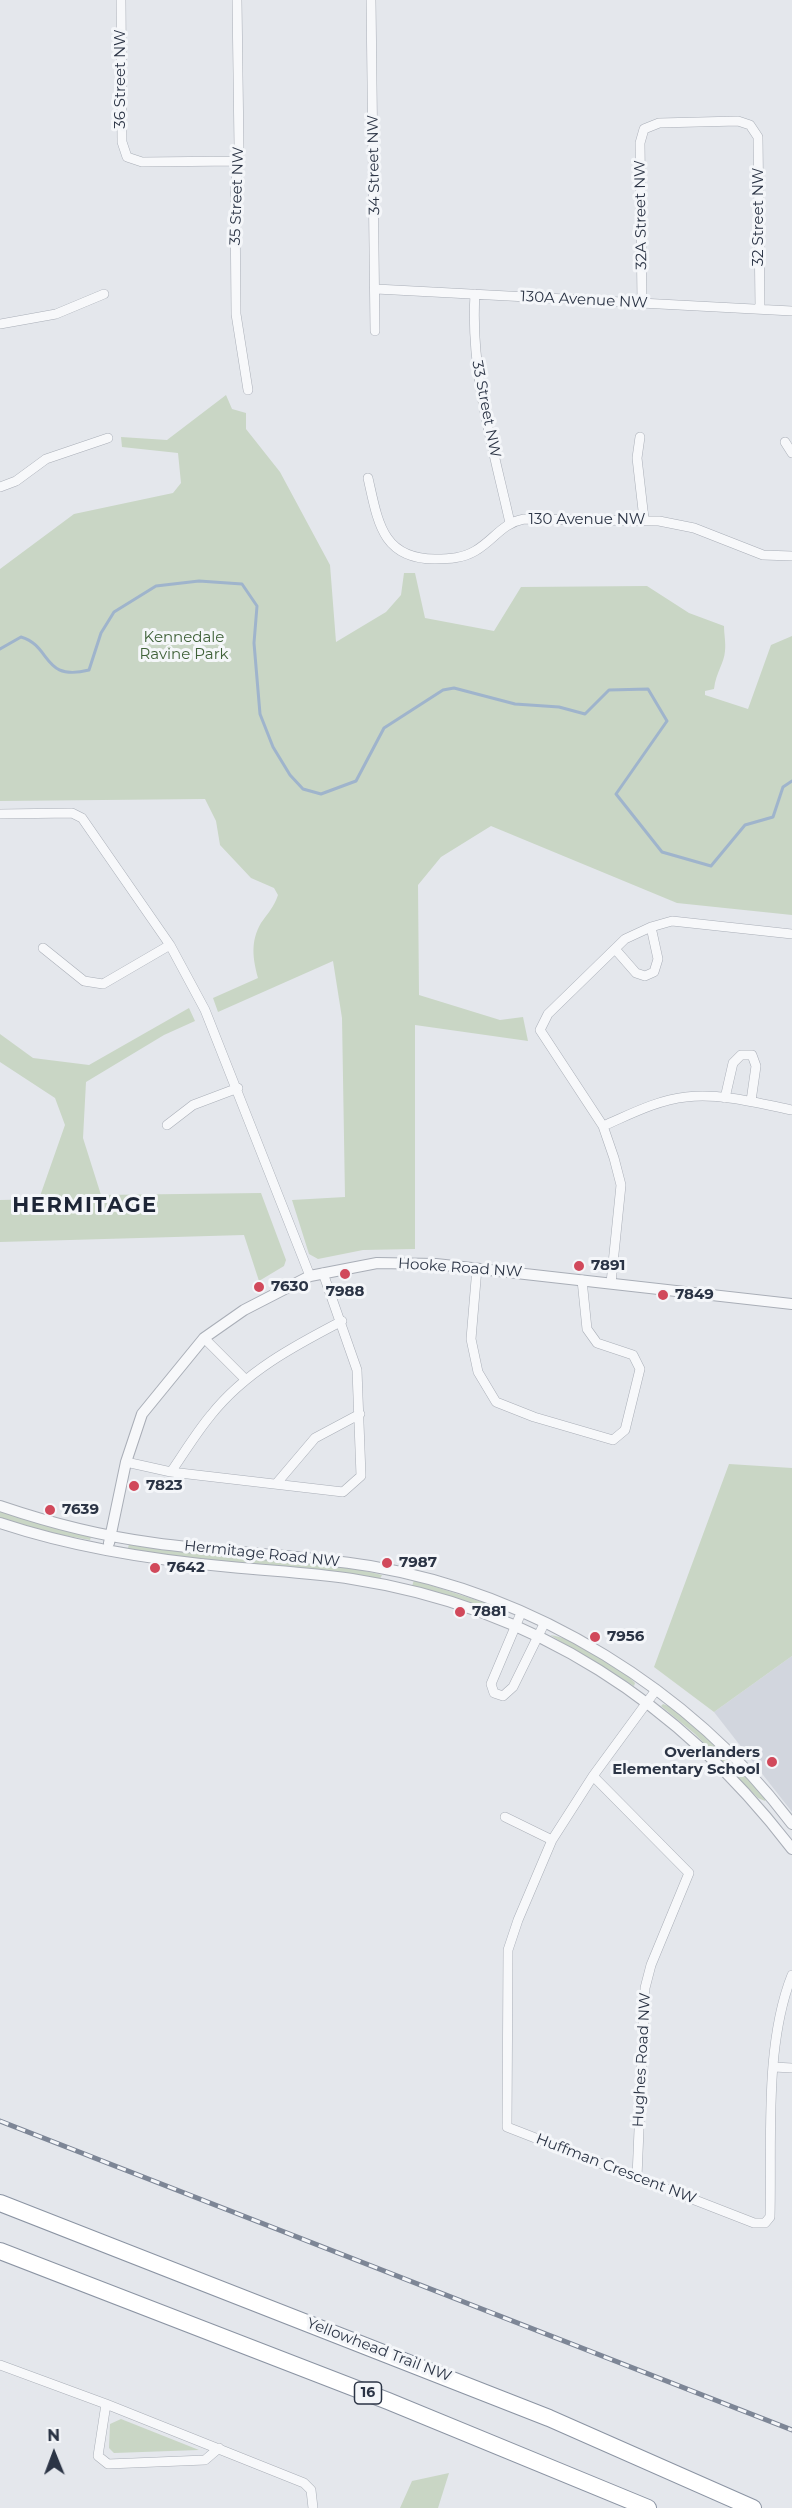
<!DOCTYPE html>
<style>
body{margin:0}
#map{position:relative;width:792px;height:2508px;overflow:hidden;background:#e4e7ec;font-family:Montserrat,sans-serif}
canvas{display:block}
.north{position:absolute;left:24px;top:2424px;width:60px;height:60px;-webkit-text-stroke:4px #f4f6f9;paint-order:stroke;rotate:359deg;font-size:16px;font-weight:700;line-height:24px;text-align:center;color:#2b3445}
.north::after{content:'';display:block;margin:auto;width:21px;height:27px;background:#2b3445;clip-path:polygon(50% 0,100% 100%,50% 72%,0 100%)}
</style>
<div id="map">
<canvas width="792" height="2508"></canvas>
<div class="north">N</div>
</div>
<script>
const ctx = document.querySelector('canvas').getContext('2d');
ctx.lineJoin = 'round';
function fill(path, color) { ctx.fillStyle = color; ctx.fill(path, 'evenodd'); }
function trace(path, color, width, dash) { ctx.strokeStyle = color; ctx.lineWidth = width; ctx.lineCap = dash ? 'butt' : 'round'; ctx.setLineDash(dash || []); ctx.stroke(path); }
function drawText(font, color, halo, rows, align = 'center') {
  ctx.font = font + ' Montserrat,sans-serif'; ctx.lineWidth = 6; ctx.setLineDash([]); ctx.textBaseline = 'middle'; ctx.strokeStyle = halo; ctx.fillStyle = color; for (const [text, x, y, turn = 0] of rows) {
    ctx.save(); ctx.translate(x, y); ctx.rotate((+turn || 0) * Math.PI / 180); ctx.textAlign = isNaN(turn) ? turn : align; if (halo) ctx.strokeText(text, 0, 0); ctx.fillText(text, 0, 0); ctx.restore();
  }
}
const built = new Path2D(`
 M 792,1656 L 792,1812 L 714,1712 Z`);
const green = new Path2D(`
 M 226,395 L 232,409 L 246,413 L 246,429 L 280,472 L 330,565 L 336,642 L 386,612 L 401,595 L 404,573 L 415,573 L 425,618 L 494,631 L 521,587 L 647,586 L 689,613 L 724,626 C 724,634 726,643 725,651 C 724,664 716,672 714,689 L 705,691 L 705,695 L 748,709 L 771,645 L 792,636 L 792,915 L 677,903 L 491,826 L 441,857 L 418,885 L 419,995 L 500,1020 L 523,1017 L 528,1041 L 415,1025 L 415,1249 L 363,1250 L 318,1259 L 309,1254 L 292,1200 L 345,1197 L 342,1018 L 333,961 L 218,1012 L 213,998 L 258,978 C 253,959 250,942 261,923 C 268,913 274,907 278,895 L 274,888 L 251,878 L 220,845 L 216,821 L 205,799 L 0,801 L 0,569 L 74,514 L 173,493 L 181,483 L 178,453 L 122,447 L 121,437 L 167,440 Z
 M 189,1008 L 195,1021 L 164,1035 L 86,1082 L 83,1138 L 101,1195 L 261,1193 L 286,1260 L 284,1266 L 259,1281 L 244,1235 L 0,1242 L 0,1200 L 39,1199 L 65,1125 L 55,1098 L 0,1062 L 0,1034 L 33,1058 L 89,1065 Z
 M 729,1464 L 792,1468 L 792,1656 L 714,1712 L 654,1667 Z
 M 0,1511 L 91,1537 L 90,1540 L 51,1533 L 4,1519 L 0,1518 Z
 M 129,1544 L 357,1569 L 382,1575 L 380,1579 L 178,1557 L 136,1552 L 128,1548 Z
 M 414,1580 L 495,1606 L 503,1613 L 503,1616 L 412,1586 Z
 M 550,1635 C 572,1637 621,1666 635,1683 L 634,1686 Z
 M 663,1704 L 671,1707 L 715,1744 L 766,1799 L 765,1801 L 758,1798 L 695,1734 L 661,1706 Z
 M 121,2419 L 199,2450 L 114,2453 L 109,2448 L 110,2424 Z
 M 449,2473 L 438,2508 L 400,2508 L 412,2481 Z`);
const stream = new Path2D(`
 M 0,649 L 21,637 C 52,646 42,682 89,670 L 101,633 L 114,612 L 156,586 L 199,581 L 242,584 L 257,606 L 254,643 L 260,714 L 273,747 L 290,775 L 303,789 L 321,794 L 356,781 L 384,728 L 443,690 L 454,688 L 515,704 L 559,707 L 585,714 L 609,690 L 648,689 L 667,721 L 616,794 L 662,852 L 711,866 L 745,825 L 773,817 L 783,787 L 792,781`);
const minor = new Path2D(`
 M 121,0 L 122,142 L 127,157 L 142,162 L 238,161
 M 237,0 L 239,148 L 235,196 L 236,314 L 248,390
 M 371,0 L 375,331
 M 376,289 L 792,311
 M 475,294 C 470,372 493,447 510,523
 M 642,302 L 640,143 L 644,129 L 659,123 L 738,121 L 750,125 L 758,137 L 760,309
 M 0,324 L 56,314 L 104,294
 M 640,437 L 637,458 L 644,519
 M 785,442 L 792,453
 M 368,478 C 378,522 382,559 435,559 C 450,559 463,558 475,551 C 494,540 502,523 524,519 L 659,521 L 694,528 L 763,555 L 792,556
 M 0,487 L 16,481 L 46,459 L 108,438
 M 0,814 L 72,813 L 82,818 L 170,945 L 205,1010 L 310,1276
 M 43,948 L 84,981 L 103,984 L 170,945
 M 615,949 L 636,973 L 645,976 L 654,972 L 658,959 L 651,927
 M 725,1098 L 733,1063 L 741,1055 L 752,1055 L 756,1066 L 751,1101
 M 167,1125 L 193,1105 L 238,1088
 M 603,1126 C 629,1115 657,1100 686,1097 C 721,1093 758,1103 792,1110
 M 477,1268 L 471,1339 L 478,1372 L 496,1402 L 534,1417 L 613,1440 L 625,1430 L 640,1369 L 633,1355 L 597,1343 L 587,1329 L 582,1280
 M 611,1283 L 621,1185 L 614,1158 L 603,1126 L 540,1030 L 548,1014 L 625,939 L 651,927 L 672,921 L 792,934
 M 204,1338 L 245,1379
 M 126,1462 L 171,1472 L 343,1492 L 361,1476 L 357,1370 L 323,1273
 M 171,1472 C 184,1453 196,1433 211,1415 C 245,1372 294,1346 342,1321
 M 276,1484 L 315,1438 L 360,1414
 M 521,1613 L 491,1684 L 494,1693 L 503,1696 L 513,1687 L 544,1624
 M 656,1690 L 593,1776 L 552,1840 L 518,1920 L 508,1950 L 507,2127 L 754,2223 L 765,2223 L 770,2217 C 772,2141 764,2045 792,1975
 M 593,1776 L 689,1873 L 651,1965 L 645,1988 L 637,2177
 M 505,1817 L 552,1840
 M 774,2067 L 792,2068
 M 0,2365 L 106,2404 L 304,2483 L 311,2490 L 313,2508
 M 106,2404 L 98,2456 L 108,2464 L 205,2460 L 219,2448`);
const tertiary = new Path2D(`
 M 0,1506 C 50,1523 101,1536 154,1543 C 225,1553 298,1554 370,1566 C 535,1594 691,1690 792,1824
 M 0,1523 C 75,1548 152,1560 231,1567 C 271,1571 312,1573 352,1579 C 535,1607 681,1704 792,1849
 M 109,1543 L 126,1462 L 142,1414 L 204,1338 L 244,1310 L 310,1276 L 377,1263 L 436,1264 L 792,1304`);
const motorway = new Path2D(`
 M 0,2203 L 549,2418 L 753,2508
 M 0,2251 L 388,2401 L 648,2508`);
const rail = new Path2D(`
 M 0,2121 L 792,2430`);
const markers = [
 [579,1266,6,"#d1495b"],
 [345,1274,6,"#d1495b"],
 [259,1287,6,"#d1495b"],
 [663,1295,6,"#d1495b"],
 [134,1486,6,"#d1495b"],
 [50,1510,6,"#d1495b"],
 [387,1563,6,"#d1495b"],
 [155,1568,6,"#d1495b"],
 [460,1612,6,"#d1495b"],
 [595,1637,6,"#d1495b"],
 [772,1762,6,"#d1495b"]
];
const shields = [
 [368,2393,27]
];
const shieldNames = [
 ["16",368,2393]
];
const streetNames = [
 ["36 Street NW",121,79,-90],
 ["34 Street NW",374,165,-91],
 ["35 Street NW",237,196,-88],
 ["32A Street NW",641,215,-91],
 ["32 Street NW",759,217,-90],
 ["130A Avenue NW",584,300,3],
 ["33 Street NW",486,409,79],
 ["130 Avenue NW",587,520],
 ["Hooke Road NW",460,1268,4],
 ["Hermitage Road NW",262,1554,6],
 ["Hughes Road NW",642,2060,-87],
 ["Huffman Crescent NW",616,2169,21],
 ["Yellowhead Trail NW",379,2350,21]
];
const parkNames = [
 ["Kennedale",184,638],
 ["Ravine Park",184,655]
];
const poiNames = [
 ["7891",591,1266],
 ["7630",271,1287],
 ["7988",345,1292,"center"],
 ["7849",675,1295],
 ["7823",146,1486],
 ["7639",62,1510],
 ["7987",399,1563],
 ["7642",167,1568],
 ["7881",472,1612],
 ["7956",607,1637],
 ["Overlanders",760,1753,"right"],
 ["Elementary School",760,1770,"right"]
];
const districtNames = [
 ["HERMITAGE",85,1206]
];
fill(built, '#d2d6de');
fill(green, '#c9d6c5');
trace(stream, '#9fb4cc', 3);
trace(minor, '#a9aeb7', 10);
trace(tertiary, '#a9aeb7', 12);
trace(motorway, '#8b94a3', 18);
trace(minor, '#f7f8fa', 9);
trace(tertiary, '#f7f8fa', 10);
trace(motorway, '#fff', 16);
trace(rail, '#7d8696', 5);
trace(rail, '#f4f6f9', 3, [9]);
for (const [x, y, r, color] of markers) { const dot = new Path2D(); dot.arc(x, y, r, 0, 2 * Math.PI); ctx.fillStyle = color; ctx.fill(dot); trace(dot, '#f4f6f9', 2); }
for (const [x, y, w] of shields) { const box = new Path2D(); box.roundRect(x - w / 2, y - 11, w, 22, 4.5); ctx.fillStyle = '#f4f6f9'; ctx.fill(box); trace(box, '#2b3445', 1.5); }
drawText('bold 14px', '#2b3445', null, shieldNames);
drawText('15px', '#2b3445', '#f4f6f9', streetNames);
drawText('15px', '#3f6138', '#f4f6f9', parkNames);
drawText('bold 15px', '#2b3445', '#f4f6f9', poiNames, 'left');
ctx.letterSpacing = '1.5px';
drawText('bold 21px', '#1d2536', '#f4f6f9', districtNames);
ctx.letterSpacing = '0px';
</script>
